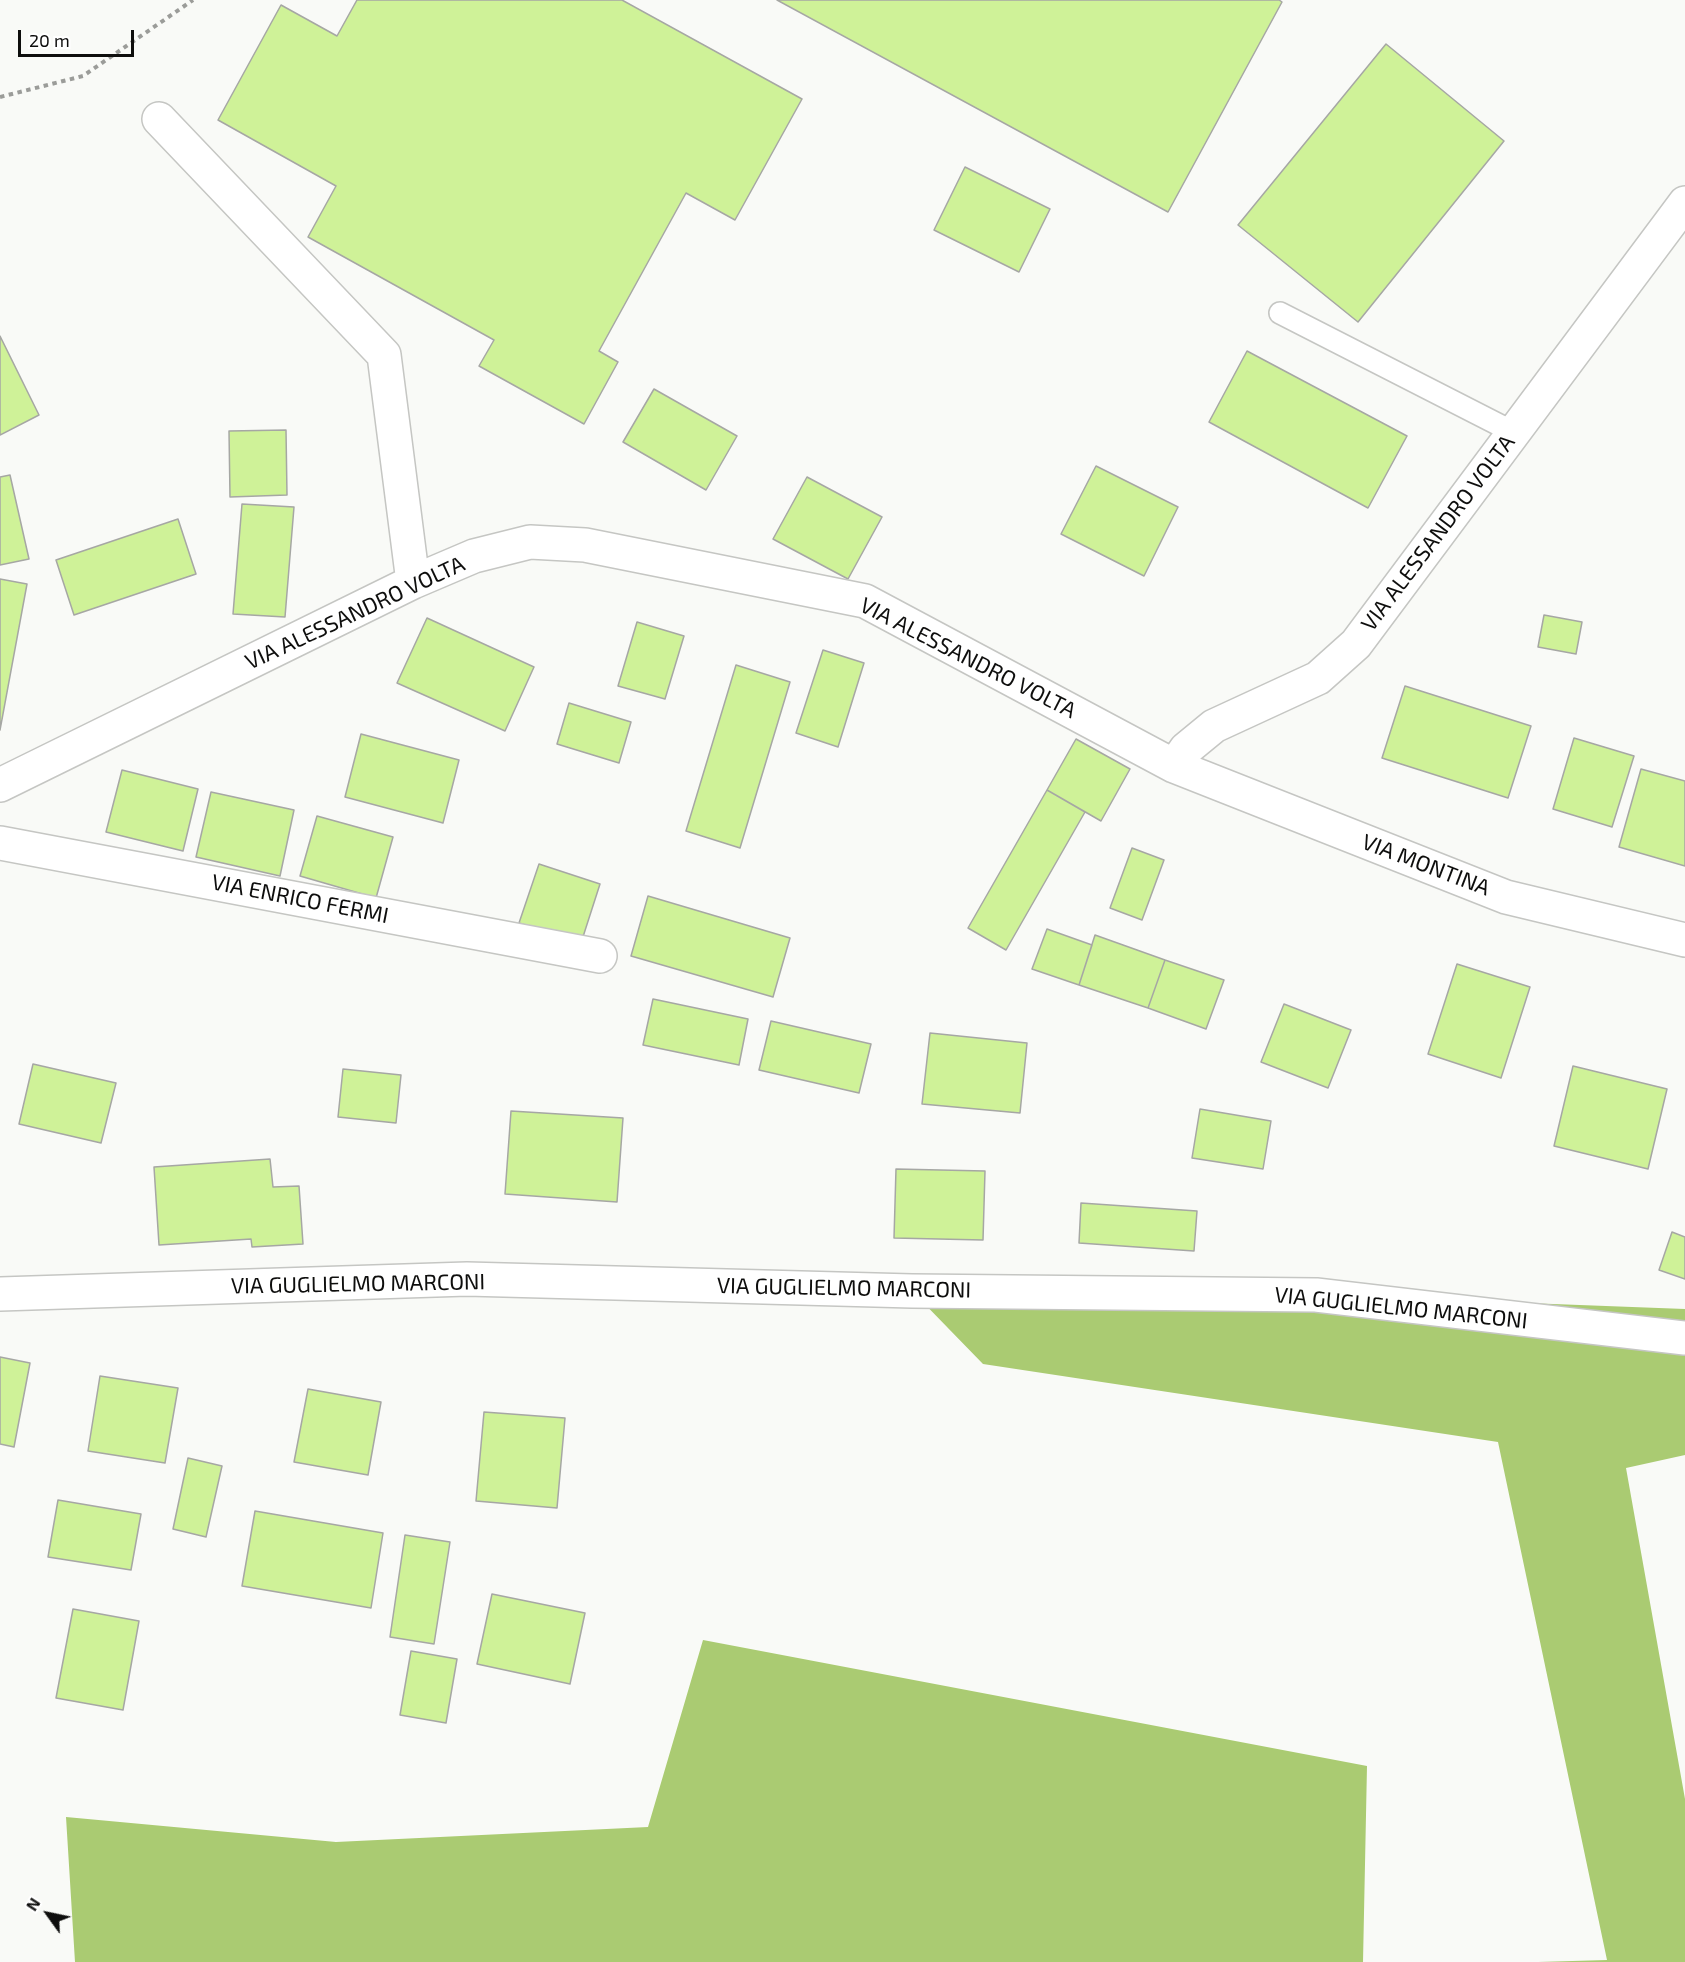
<!DOCTYPE html>
<style>
body{margin:0}
#map{position:relative;width:1685px;height:1962px;overflow:hidden;background:#f9faf7;font-family:"Exo 2",sans-serif}
canvas{display:block}
.north{position:absolute;left:18px;top:1884px;width:60px;height:60px;-webkit-text-stroke:4px #fff;paint-order:stroke;rotate:303deg;font-size:16px;font-weight:700;line-height:24px;text-align:center;color:#0e0e0d}
.north::after{content:'';display:block;margin:auto;width:21px;height:27px;background:#0e0e0d;clip-path:polygon(50% 0,100% 100%,50% 72%,0 100%)}
.scale{position:absolute;left:18px;top:30px;width:116px;height:27px;box-sizing:border-box;border:3px solid #0e0e0d;border-top:0;padding-left:8px;font-size:18px;line-height:21px;white-space:nowrap;color:#0e0e0d;-webkit-text-stroke:4px #fff;paint-order:stroke}
</style>
<div id="map">
<canvas width="1685" height="1962"></canvas>
<div class="north">N</div>
<div class="scale">20 m</div>
</div>
<script>
const ctx = document.querySelector('canvas').getContext('2d');
ctx.lineJoin = 'round';
function fill(path, color) { ctx.fillStyle = color; ctx.fill(path, 'evenodd'); }
function trace(path, color, width, dash) { ctx.strokeStyle = color; ctx.lineWidth = width; ctx.lineCap = dash ? 'butt' : 'round'; ctx.setLineDash(dash || []); ctx.stroke(path); }
function drawText(font, color, halo, rows, align = 'center') {
  ctx.font = font + ' "Exo 2",sans-serif'; ctx.lineWidth = 5; ctx.setLineDash([]); ctx.textBaseline = 'middle'; ctx.strokeStyle = halo; ctx.fillStyle = color; for (const [text, x, y, turn = 0] of rows) {
    ctx.save(); ctx.translate(x, y); ctx.rotate((+turn || 0) * Math.PI / 180); ctx.textAlign = isNaN(turn) ? turn : align; if (halo) ctx.strokeText(text, 0, 0); ctx.fillText(text, 0, 0); ctx.restore();
  }
}
const forest = new Path2D(`
 M 912,1291 L 1316,1295 L 1685,1309 L 1685,1455 L 1626,1468 L 1685,1799 L 1685,1962 L 1538,1962 L 1607,1960 L 1498,1442 L 983,1364 Z
 M 703,1640 L 1367,1766 L 1363,1962 L 75,1962 L 66,1817 L 336,1842 L 648,1827 Z`);
const building = new Path2D(`
 M 357,0 L 622,0 L 802,99 L 735,220 L 686,193 L 599,351 L 618,362 L 584,424 L 479,366 L 494,340 L 308,237 L 336,186 L 218,120 L 281,5 L 337,36 Z
 M 777,0 L 1279,0 L 1282,2 L 1168,212 Z
 M 1386,44 L 1504,141 L 1358,322 L 1238,225 Z
 M 965,167 L 1050,209 L 1019,272 L 934,230 Z
 M 0,336 L 39,415 L 0,435 Z
 M 1247,351 L 1407,436 L 1368,508 L 1209,422 Z
 M 654,389 L 737,436 L 706,490 L 623,442 Z
 M 286,430 L 287,495 L 230,497 L 229,431 Z
 M 1096,466 L 1178,507 L 1144,576 L 1061,534 Z
 M 10,475 L 29,559 L 0,565 L 0,477 Z
 M 807,477 L 882,517 L 848,579 L 773,539 Z
 M 242,504 L 294,507 L 285,617 L 233,614 Z
 M 178,519 L 196,574 L 74,615 L 56,560 Z
 M 0,579 L 27,584 L 0,730 Z
 M 1544,615 L 1582,622 L 1576,654 L 1538,647 Z
 M 427,618 L 534,667 L 505,731 L 397,683 Z
 M 637,622 L 684,636 L 665,699 L 618,686 Z
 M 823,650 L 864,663 L 838,747 L 796,733 Z
 M 736,665 L 790,682 L 740,848 L 686,831 Z
 M 1405,686 L 1531,726 L 1508,798 L 1382,758 Z
 M 569,703 L 631,722 L 619,763 L 557,744 Z
 M 361,734 L 459,760 L 443,823 L 345,797 Z
 M 1574,738 L 1634,756 L 1612,827 L 1553,809 Z
 M 1076,739 L 1130,769 L 1101,821 L 1047,790 Z
 M 1641,769 L 1685,781 L 1685,866 L 1619,847 Z
 M 122,770 L 198,789 L 183,851 L 106,832 Z
 M 1047,790 L 1085,812 L 1006,950 L 968,928 Z
 M 211,792 L 294,810 L 280,876 L 196,857 Z
 M 317,816 L 393,837 L 376,898 L 300,876 Z
 M 1132,848 L 1164,860 L 1142,920 L 1110,908 Z
 M 539,864 L 600,884 L 581,943 L 519,923 Z
 M 648,896 L 790,938 L 773,997 L 631,956 Z
 M 1047,929 L 1092,945 L 1079,985 L 1032,969 Z
 M 1095,935 L 1165,960 L 1148,1008 L 1079,985 Z
 M 1165,960 L 1224,980 L 1206,1029 L 1148,1008 Z
 M 1457,964 L 1530,987 L 1501,1078 L 1428,1054 Z
 M 653,999 L 748,1019 L 739,1065 L 643,1045 Z
 M 1284,1004 L 1351,1030 L 1328,1088 L 1261,1062 Z
 M 771,1021 L 871,1044 L 859,1093 L 759,1070 Z
 M 930,1033 L 1027,1043 L 1020,1113 L 922,1104 Z
 M 33,1064 L 116,1083 L 101,1143 L 19,1124 Z
 M 1573,1066 L 1667,1089 L 1648,1169 L 1554,1146 Z
 M 343,1069 L 401,1075 L 396,1123 L 338,1117 Z
 M 1200,1109 L 1271,1121 L 1263,1169 L 1192,1158 Z
 M 511,1111 L 623,1118 L 617,1202 L 505,1194 Z
 M 270,1159 L 273,1187 L 299,1186 L 303,1244 L 252,1247 L 251,1239 L 159,1245 L 154,1167 Z
 M 896,1169 L 985,1171 L 983,1240 L 894,1238 Z
 M 1081,1203 L 1197,1211 L 1194,1251 L 1079,1243 Z
 M 1672,1232 L 1685,1237 L 1685,1279 L 1659,1270 Z
 M 0,1357 L 30,1363 L 14,1447 L 0,1444 Z
 M 100,1376 L 178,1388 L 165,1463 L 88,1451 Z
 M 308,1389 L 381,1402 L 368,1475 L 294,1462 Z
 M 484,1412 L 565,1418 L 557,1508 L 476,1501 Z
 M 188,1458 L 222,1466 L 206,1537 L 173,1529 Z
 M 58,1500 L 141,1514 L 131,1570 L 48,1557 Z
 M 255,1511 L 383,1533 L 371,1608 L 242,1586 Z
 M 405,1535 L 450,1542 L 434,1644 L 390,1637 Z
 M 492,1594 L 585,1613 L 570,1684 L 477,1664 Z
 M 73,1609 L 139,1621 L 123,1710 L 56,1698 Z
 M 411,1651 L 457,1659 L 446,1723 L 400,1715 Z`);
const path = new Path2D(`
 M 0,97 L 83,76 L 193,0`);
const service = new Path2D(`
 M 1280,313 L 1513,432`);
const minor = new Path2D(`
 M 159,119 L 384,355 L 413,582
 M 1174,766 L 1186,749 L 1214,726 L 1318,678 L 1356,644 L 1685,203
 M 0,785 L 413,582 L 474,556 L 530,542 L 585,545 L 865,601 L 1174,766 L 1506,897 L 1685,940
 M 0,843 L 600,956
 M 0,1294 L 467,1279 L 912,1291 L 1316,1295 L 1685,1338`);
const streetNames = [
 ["VIA ALESSANDRO VOLTA",1438,533,-53],
 ["VIA ALESSANDRO VOLTA",355,613,-25],
 ["VIA ALESSANDRO VOLTA",968,658,27],
 ["VIA MONTINA",1426,865,21],
 ["VIA ENRICO FERMI",300,899,11],
 ["VIA GUGLIELMO MARCONI",358,1284,-1],
 ["VIA GUGLIELMO MARCONI",844,1288,1],
 ["VIA GUGLIELMO MARCONI",1401,1308,6]
];
fill(forest, '#aacb72');
fill(building, '#cff298');
trace(building, '#a6a7a4', 1.5);
trace(service, '#c5c6c3', 24);
trace(minor, '#c5c6c3', 36);
trace(path, '#9b9c99', 4, [4.5, 4.5]);
trace(service, '#fff', 21);
trace(minor, '#fff', 33);
drawText('22px', '#0e0e0d', '#fff', streetNames);
</script>
